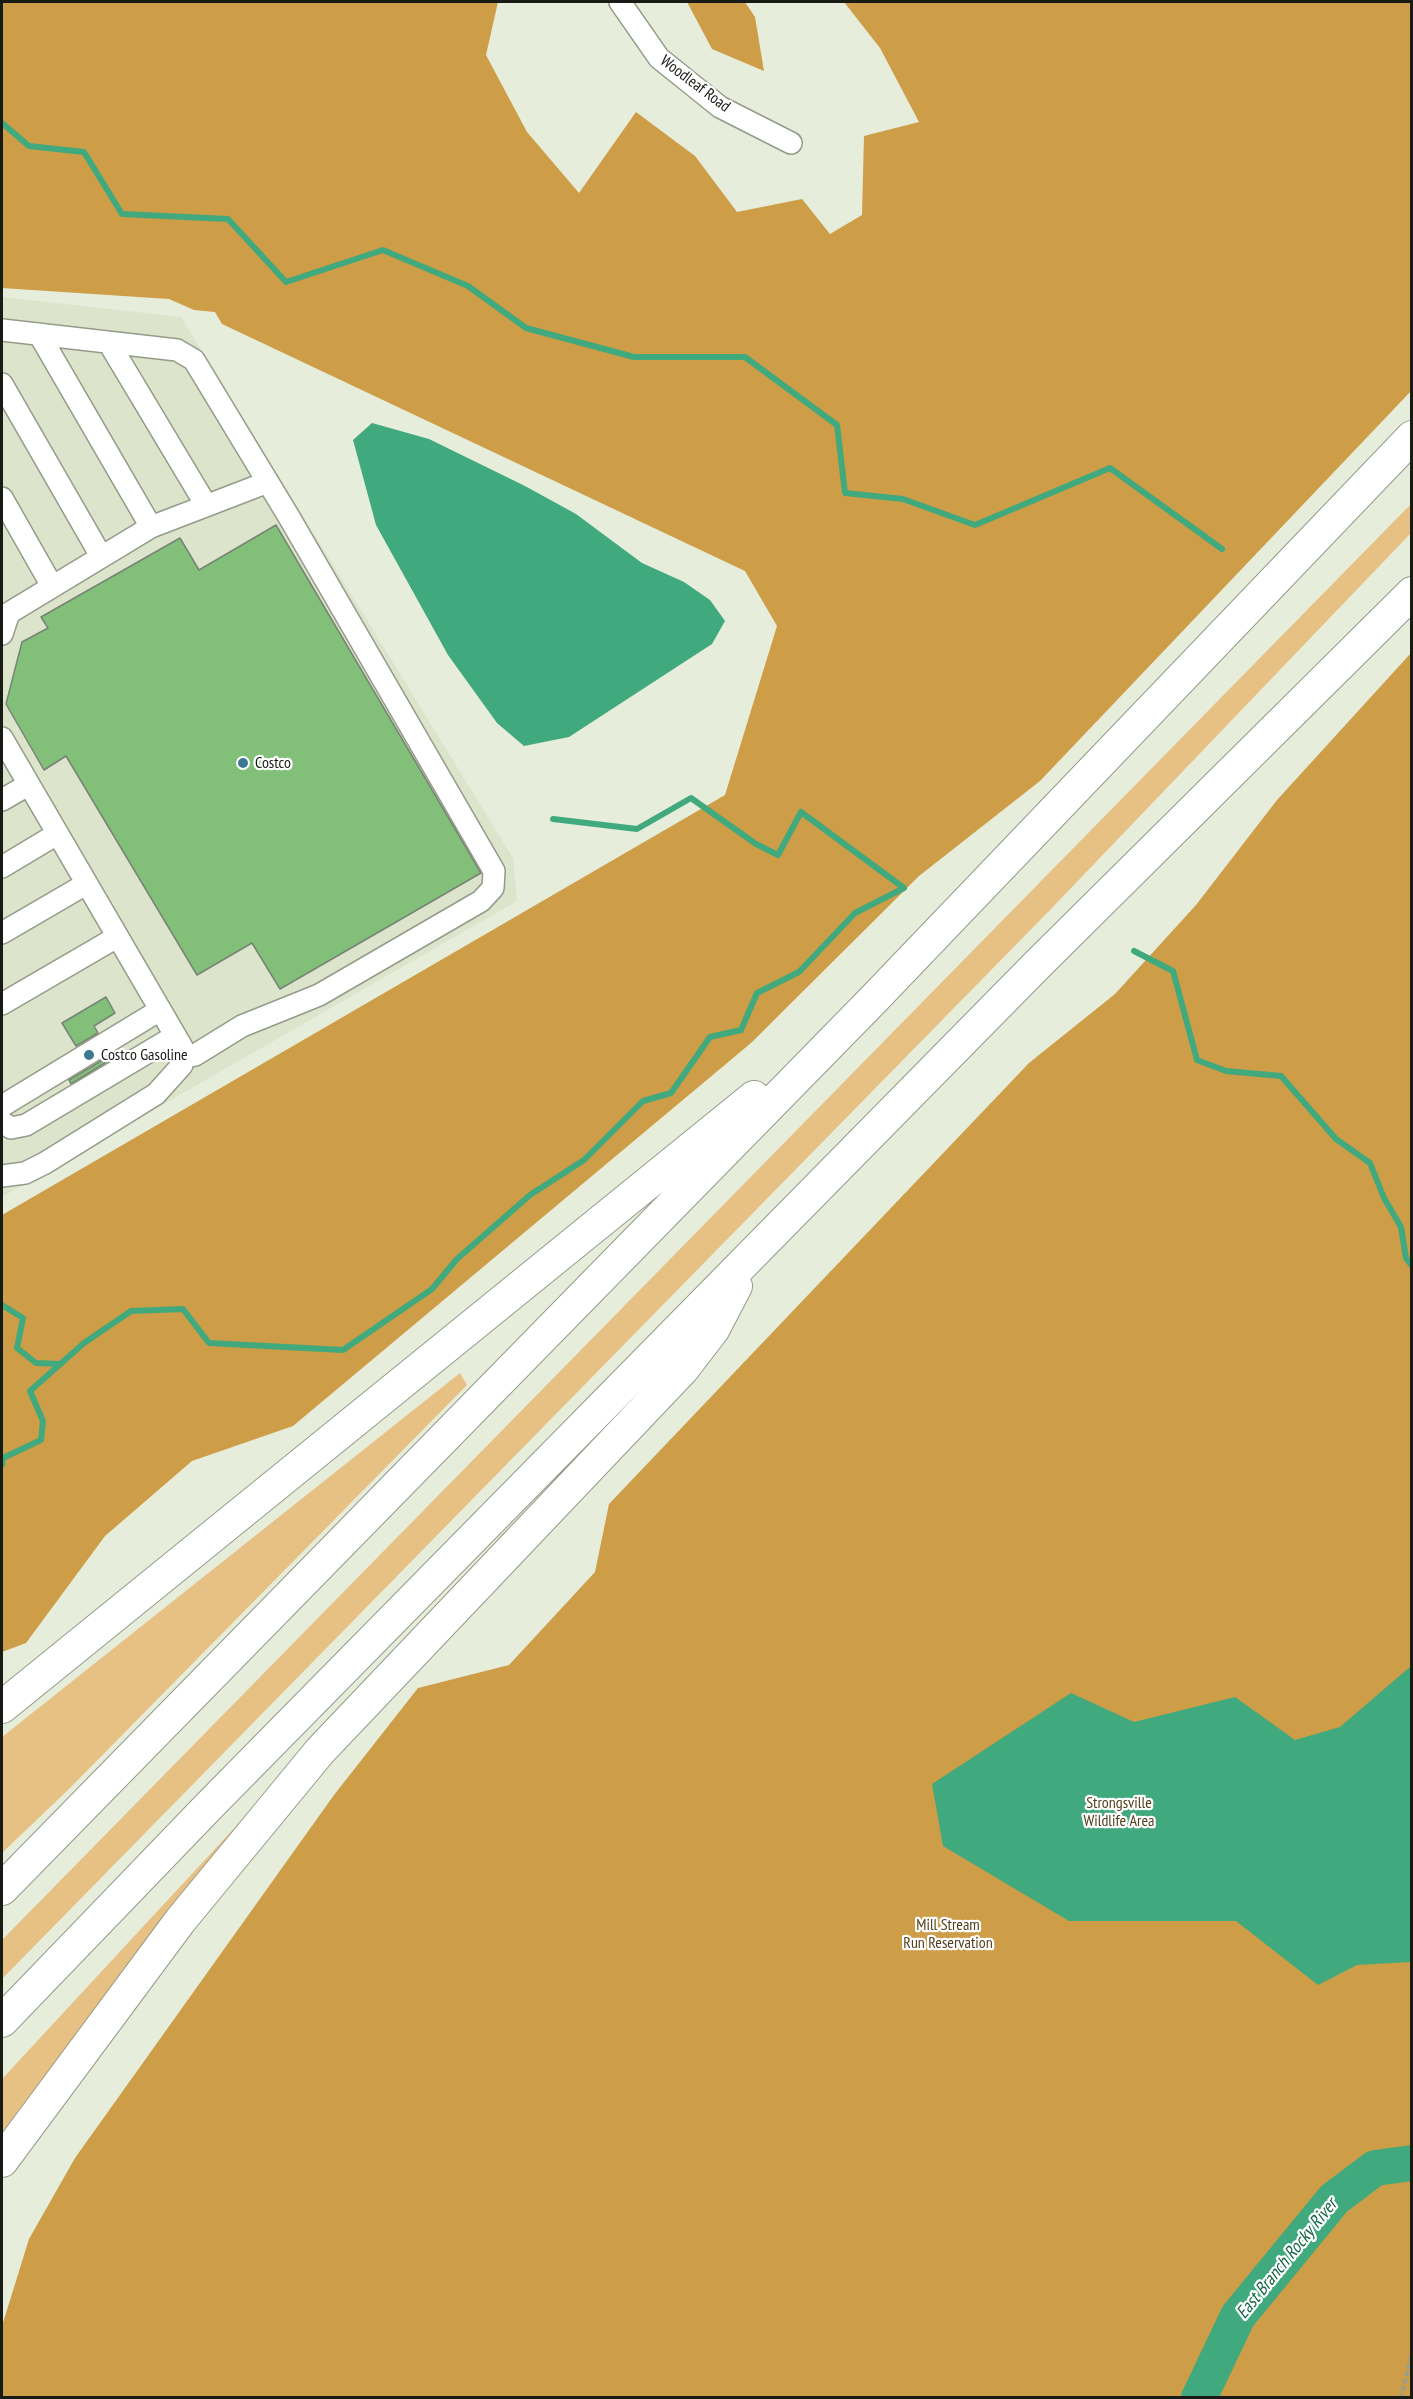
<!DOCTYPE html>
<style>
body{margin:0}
#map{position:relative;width:1413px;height:2399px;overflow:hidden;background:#e7eddb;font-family:"PT Sans Narrow",sans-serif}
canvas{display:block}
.frame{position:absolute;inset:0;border:3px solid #181a14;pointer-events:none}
</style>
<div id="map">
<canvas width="1413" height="2399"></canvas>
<div class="frame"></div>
</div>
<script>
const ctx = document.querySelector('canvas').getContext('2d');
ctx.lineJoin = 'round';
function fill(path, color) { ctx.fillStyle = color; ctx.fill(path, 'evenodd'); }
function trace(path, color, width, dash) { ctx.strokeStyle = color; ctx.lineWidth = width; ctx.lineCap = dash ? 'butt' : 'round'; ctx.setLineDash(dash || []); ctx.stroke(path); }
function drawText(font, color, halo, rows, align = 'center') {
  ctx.font = font + ' "PT Sans Narrow",sans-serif'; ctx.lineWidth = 4.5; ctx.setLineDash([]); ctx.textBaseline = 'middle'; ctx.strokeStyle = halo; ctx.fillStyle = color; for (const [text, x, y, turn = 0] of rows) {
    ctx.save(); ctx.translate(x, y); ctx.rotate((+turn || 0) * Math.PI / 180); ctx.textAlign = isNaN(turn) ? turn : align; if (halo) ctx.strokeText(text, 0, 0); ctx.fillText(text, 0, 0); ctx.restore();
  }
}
const built = new Path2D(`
 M 2,297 L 181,317 L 513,858 L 517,901 L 2,1197 Z`);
const green = new Path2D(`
 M 1411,504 L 1411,533 L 1050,910 L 2,1979 L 2,1940 Z
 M 460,1373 L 467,1385 L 70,1788 L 2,1853 L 2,1737 Z
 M 264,1796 L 2,2146 L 2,2079 Z`);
const forest = new Path2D(`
 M 2,2 L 498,2 L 486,55 L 527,132 L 579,193 L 636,112 L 695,156 L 737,212 L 802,199 L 830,234 L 862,215 L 864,136 L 919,122 L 880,48 L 844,2 L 1411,2 L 1412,390 L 1040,781 L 919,876 L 751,1043 L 293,1426 L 192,1461 L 105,1536 L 26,1643 L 2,1652 L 2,1215 L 725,795 L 777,626 L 745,571 L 222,324 L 215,312 L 194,310 L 169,299 L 2,288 Z
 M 687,2 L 745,2 L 755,17 L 764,71 L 712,49 Z
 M 1411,653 L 1411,2397 L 2,2398 L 2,2326 L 29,2239 L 75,2158 L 334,1795 L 418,1688 L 509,1665 L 595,1572 L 609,1504 L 1029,1063 L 1115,994 L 1196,905 L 1277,800 Z`);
const water = new Path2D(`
 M 372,423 L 429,439 L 525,486 L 576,514 L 642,563 L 684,582 L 710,600 L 725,621 L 712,644 L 569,737 L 524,746 L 497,723 L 448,655 L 376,525 L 353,440 Z
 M 1411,1666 L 1411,1962 L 1357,1965 L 1318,1985 L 1236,1921 L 1069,1921 L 943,1846 L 932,1784 L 1071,1693 L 1134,1722 L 1235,1697 L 1295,1740 L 1340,1727 Z`);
const stream = new Path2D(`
 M 2,123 L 29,146 L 84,152 L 122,214 L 228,219 L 286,282 L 383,250 L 468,286 L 526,328 L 634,357 L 745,357 L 837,425 L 845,493 L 903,499 L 975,525 L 1110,468 L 1222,549
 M 1134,951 L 1173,971 L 1197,1060 L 1226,1071 L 1281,1076 L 1336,1139 L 1370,1163 L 1384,1198 L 1401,1227 L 1406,1258 L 1412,1266
 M 2,1305 L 23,1318 L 17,1348 L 36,1363 L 60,1364
 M 2,1465 L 3,1458 L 41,1440 L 43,1421 L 30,1391 L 84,1343 L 131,1311 L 183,1309 L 209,1343 L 343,1350 L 432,1289 L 457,1259 L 530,1195 L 584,1160 L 643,1101 L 671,1093 L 710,1037 L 741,1030 L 757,993 L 799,972 L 855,913 L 904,888 L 801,812 L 778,855 L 756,844 L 691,798 L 637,829 L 553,819`);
const river = new Path2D(`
 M 1199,2398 L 1238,2316 L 1334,2199 L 1375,2168 L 1412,2163`);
const building = new Path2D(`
 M 276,525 L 481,873 L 280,989 L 252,943 L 197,975 L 66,756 L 44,770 L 6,704 L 22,642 L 48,628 L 41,617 L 180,538 L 199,570 Z
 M 106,997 L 115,1013 L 94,1026 L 98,1033 L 76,1046 L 62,1023 Z
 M 111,1055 L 113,1058 L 71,1084 L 69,1080 Z`);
const path = new Path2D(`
 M 1401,2398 L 1412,2353`);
const minor = new Path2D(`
 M 620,2 L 659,58 L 720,107 L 791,143
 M 2,330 L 177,350 L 194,360 L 289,517 L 494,871 L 493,888 L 481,901 L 319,995 L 242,1026 L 195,1055 L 182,1058
 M 39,334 L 151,527
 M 109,343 L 206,505
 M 2,384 L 101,556
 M 2,498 L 52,586
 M 2,634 L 9,613 L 151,527 L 268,482
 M 2,738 L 182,1047 L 182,1065 L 156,1094 L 45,1163 L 25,1173 L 2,1176
 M 2,800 L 28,785
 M 2,867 L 57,834
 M 2,933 L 86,884
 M 2,1004 L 117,937
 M 2,1106 L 160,1010
 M 2,1122 L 11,1128 L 26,1125 L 175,1036`);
const highway = new Path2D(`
 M 2,1707 L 754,1097
 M 2,1889 L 872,1001 L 1412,437
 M 2,2021 L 209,1806 L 1037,965 L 1412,593
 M 2,2161 L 180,1921 L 320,1751 L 683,1369 L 713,1330 L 736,1286`);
const markers = [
 [243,763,6,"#3c7990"],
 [89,1055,6,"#3c7990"]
];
const streetNames = [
 ["Woodleaf Road",695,84,37]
];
const poiNames = [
 ["Costco",255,763],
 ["Costco Gasoline",101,1055]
];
const parkNames = [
 ["Strongsville",1119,1803],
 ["Wildlife Area",1119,1821],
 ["Mill Stream",948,1925],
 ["Run Reservation",948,1943]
];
const waterNames = [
 ["East Branch Rocky River",1287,2259,-51]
];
fill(built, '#dce4cb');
fill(green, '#e7c184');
fill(forest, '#cd9d47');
fill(water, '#40a97d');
trace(stream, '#40a97d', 6);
trace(river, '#40a97d', 36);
fill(building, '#82c07a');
trace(building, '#778375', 1.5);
trace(minor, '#959b89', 24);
trace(highway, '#959b89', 34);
trace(path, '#9a9e91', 4, [4.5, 3]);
trace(minor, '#fff', 21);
trace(highway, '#fff', 32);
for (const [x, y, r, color] of markers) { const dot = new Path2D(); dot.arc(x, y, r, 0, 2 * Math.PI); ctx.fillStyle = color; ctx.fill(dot); trace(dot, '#fff', 2); }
drawText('16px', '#181a14', '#fff', streetNames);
drawText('16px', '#181a14', '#fff', poiNames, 'left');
drawText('16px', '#533f1b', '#fff', parkNames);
drawText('italic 18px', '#146345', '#fff', waterNames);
</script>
